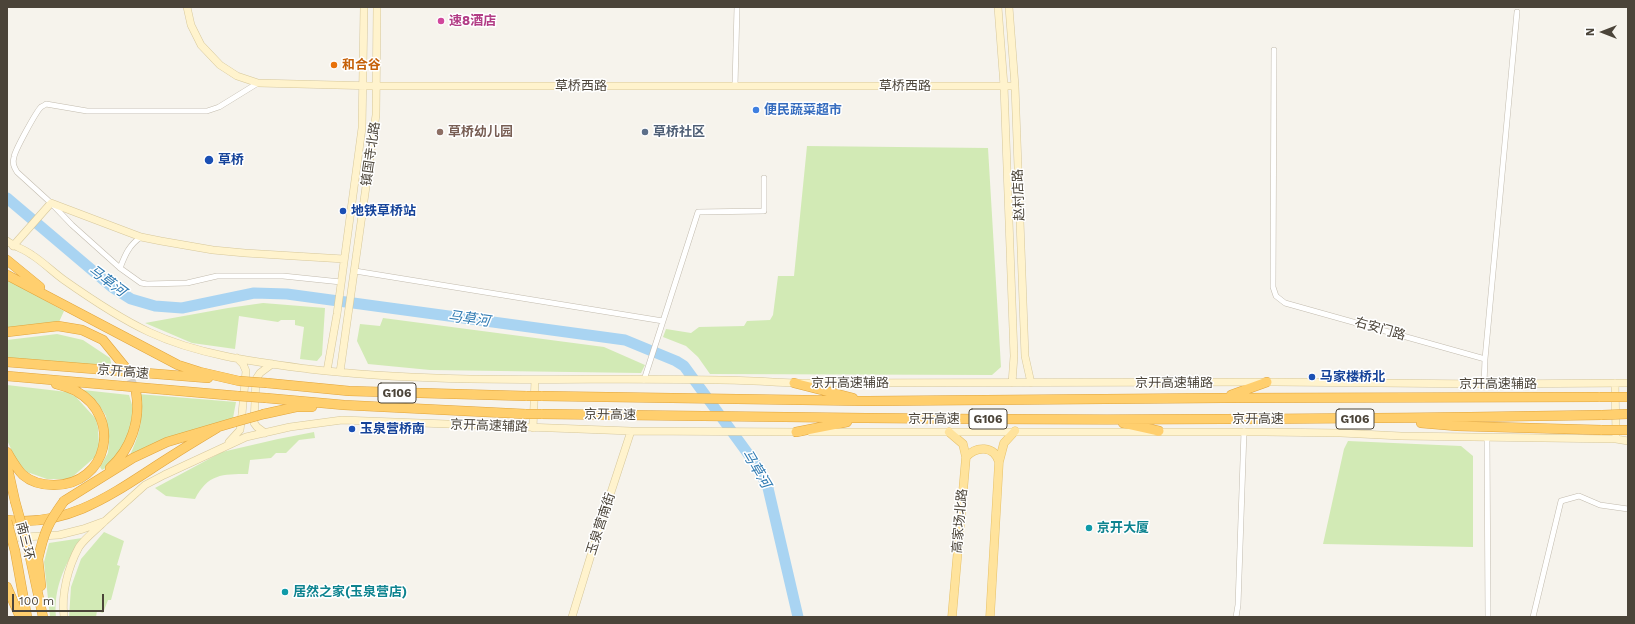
<!DOCTYPE html>
<meta charset="utf-8">
<style>
body{margin:0}
#map{position:relative;width:1635px;height:624px;overflow:hidden;background:#f6f3ec;font-family:"Work Sans",sans-serif}
canvas{display:block}
.frame{position:absolute;inset:0;border:8px solid #4b4439;pointer-events:none}
.north{position:absolute;left:1583px;top:12px;width:40px;height:40px;-webkit-text-stroke:3px #fff;paint-order:stroke;rotate:270deg;font-size:11px;font-weight:700;line-height:16px;text-align:center;color:#4b4439}
.north::after{content:'';display:block;margin:auto;width:14px;height:18px;background:#4b4439;clip-path:polygon(50% 0,100% 100%,50% 72%,0 100%)}
.scale{position:absolute;left:12px;top:594px;width:92px;height:18px;box-sizing:border-box;border:2px solid #4b4439;border-top:0;padding-left:5px;font-size:12px;line-height:14px;white-space:nowrap;color:#4b4439;-webkit-text-stroke:3px #fff;paint-order:stroke}
</style>
<div id="map">
<canvas width="1635" height="624"></canvas>
<div class="frame"></div>
<div class="north">N</div>
<div class="scale">100 m</div>
</div>
<script>
const ctx = document.querySelector('canvas').getContext('2d');
ctx.lineJoin = 'round';
function fill(path, color) { ctx.fillStyle = color; ctx.fill(path, 'evenodd'); }
function trace(path, color, width, dash) { ctx.strokeStyle = color; ctx.lineWidth = width; ctx.lineCap = dash ? 'butt' : 'round'; ctx.setLineDash(dash || []); ctx.stroke(path); }
function drawText(font, color, halo, rows, align = 'center') {
  ctx.font = font + ' "Work Sans","Noto Sans SC",sans-serif'; ctx.lineWidth = 3; ctx.setLineDash([]); ctx.textBaseline = 'middle'; ctx.strokeStyle = halo; ctx.fillStyle = color; for (const [text, x, y, turn = 0] of rows) {
    ctx.save(); ctx.translate(x, y); ctx.rotate((+turn || 0) * Math.PI / 180); ctx.textAlign = isNaN(turn) ? turn : align; if (halo) ctx.strokeText(text, 0, 0); ctx.fillText(text, 0, 0); ctx.restore();
  }
}
const green = new Path2D(`
 M 807,146 L 988,148 L 1001,367 L 992,375 L 710,374 L 698,357 L 686,346 L 663,337 L 666,329 L 691,333 L 699,327 L 744,326 L 747,321 L 770,320 L 773,315 L 778,276 L 794,276 Z
 M 7,279 L 64,311 L 59,322 L 7,330 Z
 M 263,303 L 325,308 L 322,355 L 317,361 L 300,359 L 304,327 L 295,325 L 295,320 L 281,320 L 278,322 L 239,316 L 235,349 L 192,343 L 145,323 L 228,308 Z
 M 383,318 L 604,347 L 645,365 L 641,373 L 430,370 L 368,364 L 357,341 L 360,324 L 380,326 Z
 M 57,334 L 83,340 L 110,358 L 112,367 L 7,358 L 7,340 Z
 M 7,385 L 67,392 L 76,397 L 96,419 L 98,428 L 99,445 L 95,457 L 70,479 L 47,479 L 27,472 L 16,460 L 7,440 Z
 M 83,390 L 129,395 L 133,408 L 130,436 L 109,466 L 102,470 L 100,467 L 108,453 L 109,441 L 106,416 L 97,402 Z
 M 138,394 L 236,402 L 233,418 L 129,458 C 139,434 145,421 138,394 Z
 M 314,432 L 315,438 L 299,440 L 286,453 L 276,453 L 271,458 L 250,460 L 248,474 C 222,474 208,474 195,499 L 166,496 L 155,488 L 222,452 L 278,439 Z
 M 1348,441 L 1461,446 L 1473,456 L 1473,547 L 1323,544 L 1344,449 Z
 M 104,532 L 124,541 L 117,565 L 120,566 L 111,600 L 108,600 L 103,613 L 97,611 L 96,617 L 69,617 L 71,587 L 81,559 Z
 M 82,538 C 66,562 53,587 56,617 L 50,617 L 44,562 L 49,543 Z`);
const river = new Path2D(`
 M 7,198 L 112,287 L 131,299 L 155,306 L 182,308 L 254,293 L 287,294 L 625,340 L 676,361 L 684,366 L 757,466 L 768,488 L 798,617`);
const highwayTunnel = new Path2D(`
 M 125,367 L 136,392`);
const street = new Path2D(`
 M 1274,50 L 1273,287 L 1276,296 L 1285,303 L 1485,359
 M 258,83 L 219,107 L 207,111 L 87,111 L 46,104 C 45,105 43,106 41,107 C 36,112 15,150 14,157 C 12,163 14,167 17,172 L 51,203 L 72,225 L 120,268 L 141,283 L 147,284 L 187,283 L 217,276 L 283,276 L 341,282
 M 735,86 L 737,7
 M 120,268 C 125,255 129,245 141,237
 M 355,271 L 663,321 L 644,380
 M 663,321 L 698,212 L 764,211 L 764,178
 M 1484,384 L 1485,359 L 1517,12
 M 1487,438 L 1488,617
 M 1236,617 L 1238,605 L 1244,431
 M 1533,617 L 1561,501 L 1579,496 L 1600,505 L 1628,509`);
const secondary = new Path2D(`
 M 187,7 L 191,25 L 201,45 L 220,65 L 237,76 L 258,83 L 376,86 L 1015,86
 M 998,7 L 1004,86 L 1014,356 L 1012,383
 M 1009,7 L 1015,86 L 1025,356 L 1031,383
 M 7,241 C 15,247 24,249 32,255 C 43,262 53,272 64,280 C 91,299 119,318 149,332 C 198,355 255,362 308,369 C 445,385 583,377 720,380 C 745,380 769,382 794,383 L 1275,382 L 1484,384 L 1628,383
 M 13,246 L 51,203 L 125,231 L 141,237 L 161,241 L 213,250 L 245,253 L 344,259
 M 327,371 L 337,314 L 362,128 L 364,7
 M 340,372 L 376,115 L 377,7
 M 1615,383 L 1616,435
 M 533,428 L 535,380
 M 811,432 L 1265,432 L 1341,433 L 1401,436 L 1616,439 L 1628,441
 M 265,433 L 257,427 L 254,423 L 256,379 L 260,373 L 272,364
 M 229,442 L 240,430 L 242,414 L 246,371 L 243,364 L 237,358
 M 7,538 L 59,535 L 83,529 L 105,521 L 145,485 L 164,475 L 246,437 L 290,427 L 342,420 L 631,431 L 800,432
 M 64,617 C 61,594 68,567 79,547 C 85,538 96,530 104,522
 M 572,617 L 598,532 L 631,431`);
const primary = new Path2D(`
 M 949,432 L 963,444 L 966,457 L 952,617
 M 966,457 C 976,446 994,445 999,462
 M 990,617 L 999,462 L 1004,443 L 1015,431`);
const highway = new Path2D(`
 M 7,260 L 40,287
 M 7,275 L 178,365 L 200,372 L 239,381
 M 7,332 L 58,326 L 82,330 L 103,340 L 125,367
 M 7,362 L 208,378
 M 7,376 L 238,396
 M 267,383 L 349,391 L 527,396
 M 794,383 L 853,398
 M 1231,395 L 1267,382
 M 541,396 L 868,401 L 1223,398 L 1600,397
 M 266,398 L 344,405 L 526,414
 M 264,414 L 296,407 L 312,407
 M 541,414 C 649,415 758,417 866,418 C 1112,421 1357,419 1602,415
 M 1123,423 L 1159,431
 M 1421,423 L 1457,426 L 1602,430
 M 796,432 L 847,422
 M 7,452 C 12,460 16,468 23,475 C 31,482 43,485 54,485 C 108,485 123,417 76,391 C 70,388 63,386 56,384
 M 7,465 L 15,501
 M 110,468 C 131,449 141,420 136,392
 M 64,501 L 133,458 L 167,442 L 235,422
 M 7,520 C 73,528 120,488 173,455 C 187,446 202,437 217,428
 M 28,548 L 43,617
 M 15,551 L 27,617
 M 38,559 L 41,586
 M 7,587 L 20,617`);
const highwayBridge = new Path2D(`
 M 239,381 L 267,383
 M 238,396 L 266,398
 M 527,396 L 541,396
 M 1600,397 L 1628,397
 M 526,414 L 541,414
 M 1602,415 L 1628,414
 M 235,422 L 264,414
 M 1602,430 L 1628,430
 M 15,501 L 28,548
 M 7,521 L 15,551
 M 38,559 C 44,532 48,523 64,501`);
const markers = [
 [441,21,4,"#d1479c"],
 [334,65,4,"#e8710a"],
 [756,110,4,"#3f7fe0"],
 [440,132,4,"#8d6e63"],
 [645,132,4,"#5c6f8a"],
 [209,160,5,"#1a4fb4"],
 [343,211,4,"#1a4fb4"],
 [1312,377,4,"#1a4fb4"],
 [352,429,4,"#1a4fb4"],
 [1089,528,4,"#0f9aa8"],
 [285,592,4,"#0f9aa8"]
];
const shields = [
 [397,393,38],
 [988,419,38],
 [1355,419,38]
];
const shieldNames = [
 ["G106",397,393],
 ["G106",988,419],
 ["G106",1355,419]
];
const hotelNames = [
 ["速8酒店",449,21]
];
const foodNames = [
 ["和合谷",342,65]
];
const streetNames = [
 ["草桥西路",581,86],
 ["草桥西路",905,86],
 ["镇国寺北路",371,154,-82],
 ["赵村店路",1019,195,-92],
 ["右安门路",1380,329,16],
 ["京开高速",123,372,5],
 ["京开高速辅路",850,383],
 ["京开高速辅路",1174,383],
 ["京开高速辅路",1498,384],
 ["京开高速",610,415,1],
 ["京开高速",934,419],
 ["京开高速",1258,419],
 ["京开高速辅路",489,426,2],
 ["高家场北路",960,521,-85],
 ["玉泉营南街",601,524,-72],
 ["南三环",25,541,76]
];
const shopNames = [
 ["便民蔬菜超市",764,110]
];
const educationNames = [
 ["草桥幼儿园",448,132]
];
const serviceNames = [
 ["草桥社区",653,132]
];
const transitNames = [
 ["草桥",218,160],
 ["地铁草桥站",351,211],
 ["马家楼桥北",1320,377],
 ["玉泉营桥南",360,429]
];
const cultureNames = [
 ["京开大厦",1097,528],
 ["居然之家(玉泉营店)",293,592]
];
const waterNames = [
 ["马草河",107,281,37],
 ["马草河",469,319,8],
 ["马草河",756,469,59]
];
fill(green, '#d2eab5');
trace(river, '#a9d4f2', 11);
trace(highwayTunnel, '#d4d0c8', 9, [9, 4.5]);
trace(street, '#c2bbae', 6);
trace(secondary, '#d6c79b', 8);
trace(primary, '#e6c16a', 9);
trace(highway, '#e0a43c', 10);
trace(street, '#fff', 5);
trace(secondary, '#fff3cd', 7);
trace(primary, '#ffe39c', 8);
trace(highway, '#ffcf6e', 9);
trace(highwayBridge, '#e0a43c', 10, []);
trace(highwayBridge, '#ffcf6e', 9);
for (const [x, y, r, color] of markers) { const dot = new Path2D(); dot.arc(x, y, r, 0, 2 * Math.PI); ctx.fillStyle = color; ctx.fill(dot); trace(dot, '#fff', 1.5); }
for (const [x, y, w] of shields) { const box = new Path2D(); box.roundRect(x - w / 2, y - 10, w, 20, 3); ctx.fillStyle = '#fff'; ctx.fill(box); trace(box, '#4b4439', 1); }
drawText('bold 12px', '#4b4439', null, shieldNames);
drawText('bold 13px', '#b23c85', '#fff', hotelNames, 'left');
drawText('bold 13px', '#c56008', '#fff', foodNames, 'left');
drawText('13px', '#4b4439', '#fff', streetNames);
drawText('bold 13px', '#366cbe', '#fff', shopNames, 'left');
drawText('bold 13px', '#785e54', '#fff', educationNames, 'left');
drawText('bold 13px', '#4e5e75', '#fff', serviceNames, 'left');
drawText('bold 13px', '#164399', '#fff', transitNames, 'left');
drawText('bold 13px', '#0d838f', '#fff', cultureNames, 'left');
drawText('italic 14px', '#2e7ab2', '#fff', waterNames);
</script>
